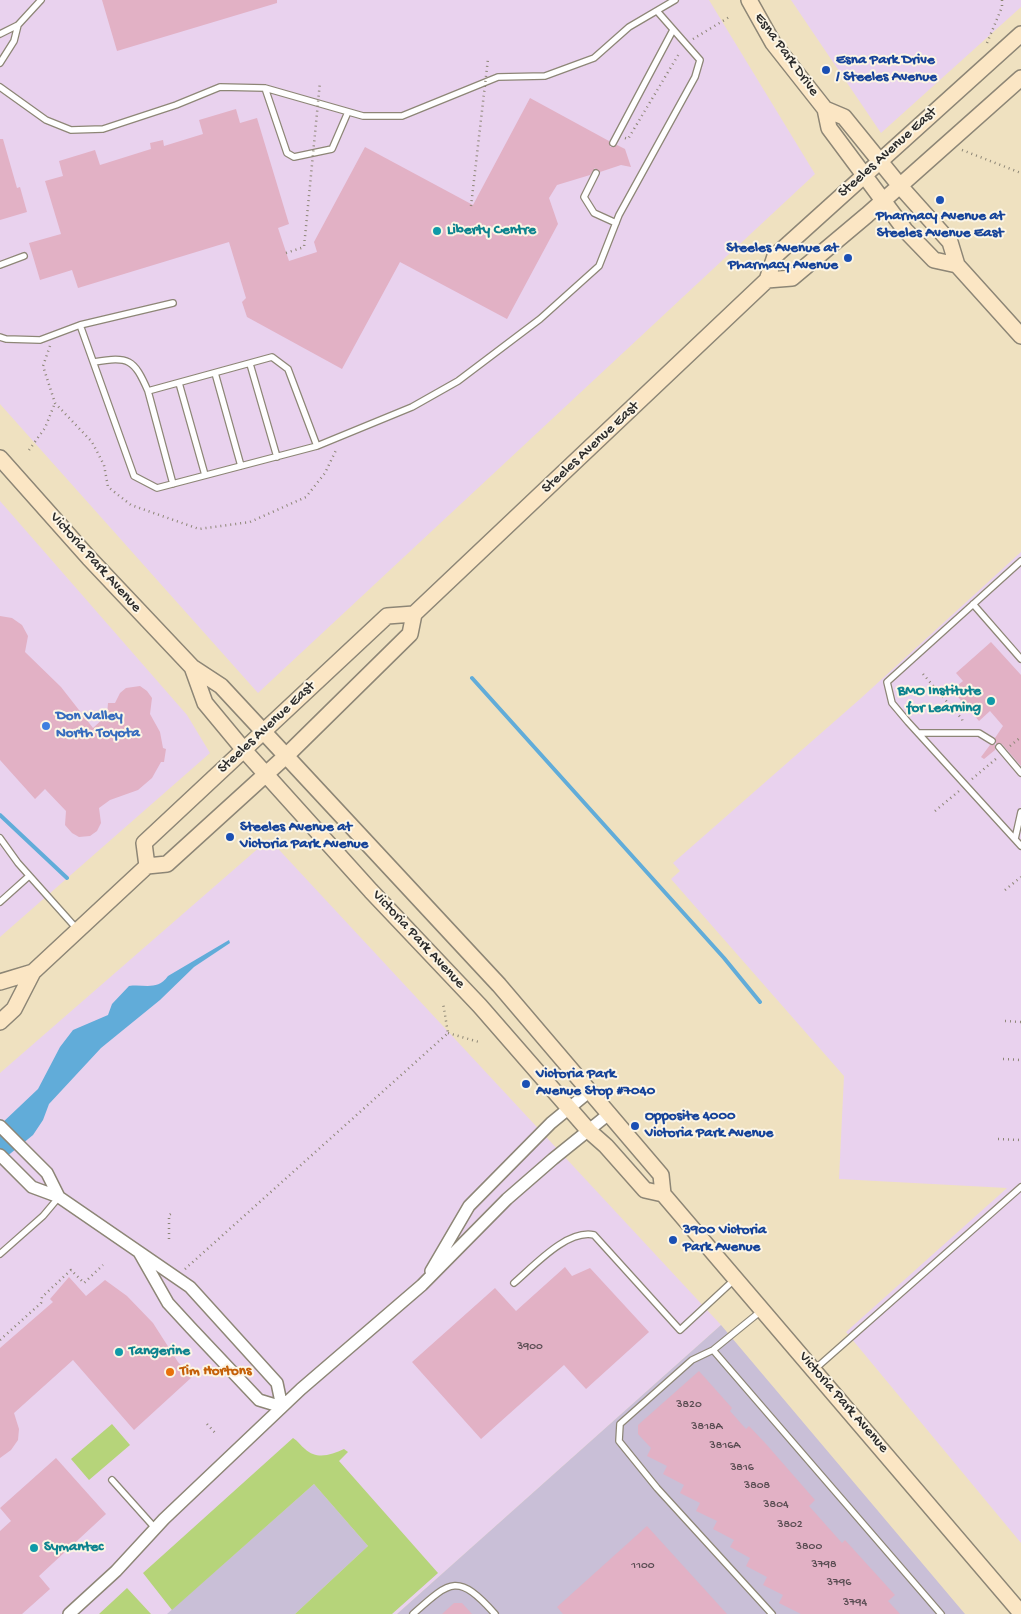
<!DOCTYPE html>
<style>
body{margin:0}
canvas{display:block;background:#efe1c0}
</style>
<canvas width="1021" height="1614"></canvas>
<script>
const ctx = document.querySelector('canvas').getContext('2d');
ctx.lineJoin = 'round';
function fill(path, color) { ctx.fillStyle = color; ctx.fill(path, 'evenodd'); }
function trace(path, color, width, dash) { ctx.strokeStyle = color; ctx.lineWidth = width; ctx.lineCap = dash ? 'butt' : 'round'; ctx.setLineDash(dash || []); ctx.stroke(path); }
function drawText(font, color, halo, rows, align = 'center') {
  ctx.font = font + ' "Gochi Hand",sans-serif'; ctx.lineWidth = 4; ctx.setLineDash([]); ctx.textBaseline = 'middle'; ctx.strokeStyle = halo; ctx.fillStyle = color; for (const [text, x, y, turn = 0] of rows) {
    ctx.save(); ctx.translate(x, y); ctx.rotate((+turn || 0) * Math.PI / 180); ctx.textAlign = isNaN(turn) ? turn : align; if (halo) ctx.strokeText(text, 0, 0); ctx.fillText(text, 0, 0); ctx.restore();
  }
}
const built = new Path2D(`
 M 0,0 L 709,0 L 815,174 L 258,693 L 0,404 Z
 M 791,0 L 1021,0 L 1021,7 L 881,133 Z
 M 0,501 L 187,715 L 210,753 L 0,937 Z
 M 1021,552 L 1021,1543 L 846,1332 L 1007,1188 L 839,1179 L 844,1076 L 671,879 L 680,871 L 673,863 L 860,699 Z
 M 269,839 L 721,1325 L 397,1614 L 0,1614 L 0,1073 Z`);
const industrial = new Path2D(`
 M 721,1325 L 965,1614 L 397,1614 Z
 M 314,1484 L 368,1546 L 295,1614 L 167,1614 Z`);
const green = new Path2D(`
 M 112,1424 L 130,1445 L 89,1480 L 71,1459 Z
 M 293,1438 C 298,1441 301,1446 305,1449 C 317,1460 331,1455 344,1449 L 348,1452 L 339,1461 L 438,1573 L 392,1614 L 295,1614 L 368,1546 L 314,1484 L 172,1610 L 143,1573 Z
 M 127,1588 L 151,1614 L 99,1614 Z`);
const water = new Path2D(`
 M 229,940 L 230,943 L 194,967 L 160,1000 L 101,1048 L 49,1104 L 43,1120 L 33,1135 L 0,1162 L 0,1125 L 38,1089 L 60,1047 L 73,1030 L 108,1015 L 112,1004 L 129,986 C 145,984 157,991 168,976 Z`);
const stream = new Path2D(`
 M 472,678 L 724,958 L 760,1002
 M 0,815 L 67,878`);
const building = new Path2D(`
 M 102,0 L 277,0 L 277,3 L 117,51 Z
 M 530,98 L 609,141 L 610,147 L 617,145 L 625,149 L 631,167 L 621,165 L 600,172 L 595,168 L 590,175 L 557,185 L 549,198 L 558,224 L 507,319 L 400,262 L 342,369 L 247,317 L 242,302 L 246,298 L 229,242 L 78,288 L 72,270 L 40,280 L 29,243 L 61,234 L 45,181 L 63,176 L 59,161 L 95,150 L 100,165 L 151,149 L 150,143 L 163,140 L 164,146 L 203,134 L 199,120 L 236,109 L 240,123 L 257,118 L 289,224 L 278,228 L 289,261 L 317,252 L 314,242 L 365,147 L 473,205 Z
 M 0,139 L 3,139 L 17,188 L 20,187 L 27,212 L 0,220 Z
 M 0,616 L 12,618 L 22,625 L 28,636 L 25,652 L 61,687 L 93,728 L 107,715 L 108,703 L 115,703 L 120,693 L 126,688 L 140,686 L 147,691 L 152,698 L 150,714 L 160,732 L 163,748 L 166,749 L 164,762 L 161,762 L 152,778 L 138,790 L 110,800 L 99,808 L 101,823 L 97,831 L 90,836 L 79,837 L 72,833 L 65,825 L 66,811 L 45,789 L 35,799 L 0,760 Z
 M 991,642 L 1021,675 L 1021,766 L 1002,744 L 996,744 L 995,738 L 1003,726 L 990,711 L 979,721 L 952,690 L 963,681 L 956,673 Z
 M 995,744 L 995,750 L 984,759 L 981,757 L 990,745 Z
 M 565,1267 L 572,1276 L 590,1268 L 649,1332 L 586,1389 L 564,1365 L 481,1439 L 412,1362 L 495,1288 L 516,1311 Z
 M 69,1277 L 86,1296 L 105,1280 L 127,1296 L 153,1323 L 178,1362 L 192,1377 L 134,1430 L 73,1360 L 14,1413 L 19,1429 L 18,1440 L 11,1450 L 0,1458 L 0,1348 L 53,1302 L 50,1299 Z
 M 699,1371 L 732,1408 L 730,1411 L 746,1429 L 749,1426 L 766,1444 L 815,1500 L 809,1506 L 842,1543 L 845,1540 L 895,1595 L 888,1601 L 900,1614 L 801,1614 L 779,1603 L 783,1595 L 763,1585 L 767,1577 L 746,1566 L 750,1558 L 730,1547 L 734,1540 L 713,1529 L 717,1521 L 696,1511 L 700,1503 L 680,1493 L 684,1485 L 663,1474 L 667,1466 L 647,1456 L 651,1448 L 638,1434 L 638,1425 Z
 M 56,1458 L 106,1514 L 39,1576 L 50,1589 L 22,1614 L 0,1614 L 0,1531 L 11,1521 L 0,1508 Z
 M 647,1526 L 727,1614 L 563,1614 L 557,1607 Z
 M 454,1603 L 462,1603 L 472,1614 L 442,1614 Z`);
const path = new Path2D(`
 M 693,39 L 731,16
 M 987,43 L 1002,7 L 1002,0
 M 625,138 L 628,139 L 680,52
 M 962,150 L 1021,173
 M 50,346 L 43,366 L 55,403 L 92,442 L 104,465 L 108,487 L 131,505 L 199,529 L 250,522 L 306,497 L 325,473 L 337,448
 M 29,450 L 45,428 L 55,403
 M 923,674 L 962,719 L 963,723
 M 1010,746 L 1021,737
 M 972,779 L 997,758
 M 935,811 L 959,791
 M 1005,890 L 1021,877
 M 1005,1021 L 1021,1022
 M 448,1033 L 479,1042
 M 1003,1059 L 1021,1060
 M 998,1139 L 1021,1140
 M 169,1239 L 169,1215 L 174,1212
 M 185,1269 L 448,1033 L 443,1003
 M 0,1340 L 41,1303 L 42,1297 L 71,1270 L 84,1283 L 103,1265
 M 207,1424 L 217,1435`);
const lane = new Path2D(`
 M 0,34 L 18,25 L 41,0
 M 0,63 L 14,41 L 18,25
 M 0,87 L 46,120 L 71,130 L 103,129 L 176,105 L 220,87 L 265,88 L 363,116 L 402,116 L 498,77 L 545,76 L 594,58 L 629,27 L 675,0
 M 265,88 L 287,153 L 294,157 L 332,149 L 348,112
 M 613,143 L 673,30
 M 596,173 L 584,197 L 594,213 L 616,223
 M 0,265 L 24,256
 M 80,325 L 134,476 L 157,488 L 317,446 L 412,407 L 458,381 L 540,319 L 599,266 L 619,215 L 695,77 L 700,60 L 657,11
 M 0,337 L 6,339 L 40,340 L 80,325 L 173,303
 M 94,362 C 129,356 134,359 148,391 L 272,357 L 288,369 L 317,446
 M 250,364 L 277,457
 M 215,373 L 241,466
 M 179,383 L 205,475
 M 148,391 L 173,484
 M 1021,561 L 887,682 L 892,703 L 908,722 L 1021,846
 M 973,604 L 1021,659
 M 919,733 L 979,733 L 992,741
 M 999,747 L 1021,773
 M 0,838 L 18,863 L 77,929
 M 1015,839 L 1021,812
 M 0,902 L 29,876
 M 0,1254 L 43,1216 L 59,1197
 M 514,1283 C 534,1266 567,1229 594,1235 L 680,1330 L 735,1279
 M 761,1311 L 713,1350 L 692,1360 L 620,1424 L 619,1441 L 657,1488 L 772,1614
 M 713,1350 L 941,1614
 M 815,1369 L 1021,1187
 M 112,1480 L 155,1528
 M 413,1614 C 451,1580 458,1573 495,1614`);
const street = new Path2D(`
 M 0,1126 L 47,1173 L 59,1197
 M 0,1155 L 32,1187 L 59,1197 L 190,1287 L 277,1383 L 282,1407 L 259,1400 L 191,1328 L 168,1303 L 139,1252
 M 431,1271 L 469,1206 L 551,1123 L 590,1091
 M 69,1614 L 116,1571 L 164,1519 L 301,1389 L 422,1285 L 507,1199 L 553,1159 L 610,1113`);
const secondary = new Path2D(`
 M 749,0 L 773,43 L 825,109 L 829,128 L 905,230 L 934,260 L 957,265
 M 825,109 L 844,117 L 900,186 L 950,242 L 957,265 L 1021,336
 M 767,280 L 792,278 L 867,215 L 1021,78
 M 0,458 L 89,558 L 192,667 L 221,686 L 499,985 L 661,1175 L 663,1194 L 1021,1613
 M 192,667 L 205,703 L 244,750 L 371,891 L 480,1006 L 589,1131 L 606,1146 L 645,1190 L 663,1194
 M 147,866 L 144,843 L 387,616 L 414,614
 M 0,982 L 33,972
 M 0,1022 L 14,1009 L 33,972 L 147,866 L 167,864 L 287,755 L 410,634 L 414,614 L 767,280 L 775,256 L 1021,34`);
const pathBridge = new Path2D(`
 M 471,206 L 488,59
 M 286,253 L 304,247 L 320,82`);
const markers = [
 [826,70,5,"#1a4fb4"],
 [940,200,5,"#1a4fb4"],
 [437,231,5,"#0f9aa8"],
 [848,258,5,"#1a4fb4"],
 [991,701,5,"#0f9aa8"],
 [46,726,5,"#3f7fe0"],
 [230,837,5,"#1a4fb4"],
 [526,1084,5,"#1a4fb4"],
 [635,1126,5,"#1a4fb4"],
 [673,1240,5,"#1a4fb4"],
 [119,1352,5,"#0f9aa8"],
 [170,1372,5,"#e8710a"],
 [34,1548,5,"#0f9aa8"]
];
const numberNames = [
 ["3900",530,1347],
 ["3820",689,1405],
 ["3818A",707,1427],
 ["3816A",725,1446],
 ["3816",742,1468],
 ["3808",757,1486],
 ["3804",776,1505],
 ["3802",790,1525],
 ["3800",809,1547],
 ["3798",824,1565],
 ["1100",643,1566],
 ["3796",839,1583],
 ["3794",855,1603]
];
const streetNames = [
 ["Esna Park Drive",786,55,54],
 ["Steeles Avenue East",888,153,-42],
 ["Steeles Avenue East",591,448,-43],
 ["Victoria Park Avenue",95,563,48],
 ["Steeles Avenue East",267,728,-43],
 ["Victoria Park Avenue",418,940,47],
 ["Victoria Park Avenue",843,1403,49]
];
const transitNames = [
 ["Esna Park Drive",836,61],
 ["/ Steeles Avenue",836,78],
 ["Pharmacy Avenue at",940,217,"center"],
 ["Steeles Avenue East",940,234,"center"],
 ["Steeles Avenue at",838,249,"right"],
 ["Pharmacy Avenue",838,266,"right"],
 ["Steeles Avenue at",240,828],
 ["Victoria Park Avenue",240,845],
 ["Victoria Park",536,1075],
 ["Avenue Stop #7040",536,1092],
 ["Opposite 4000",645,1117],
 ["Victoria Park Avenue",645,1134],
 ["3900 Victoria",683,1231],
 ["Park Avenue",683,1248]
];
const cultureNames = [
 ["Liberty Centre",447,231],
 ["BMO Institute",981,692,"right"],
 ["for Learning",981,709,"right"],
 ["Tangerine",129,1352],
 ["Symantec",44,1548]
];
const shopNames = [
 ["Don Valley",56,717],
 ["North Toyota",56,734]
];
const foodNames = [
 ["Tim Hortons",180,1372]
];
fill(built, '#e9d2ee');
fill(industrial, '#c9bfd7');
fill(green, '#b6d47a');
fill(water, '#61acd9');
trace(stream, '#61acd9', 4);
fill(building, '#e2b1c5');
trace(lane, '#8d8676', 8);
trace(street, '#8d8676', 14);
trace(secondary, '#8d8676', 18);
trace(path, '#8d8676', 2.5, [1, 4]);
trace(lane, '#fff', 5.5);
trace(street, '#fff', 11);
trace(secondary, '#fbe6c4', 15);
trace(pathBridge, '#8d8676', 2.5, [1, 4]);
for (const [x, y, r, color] of markers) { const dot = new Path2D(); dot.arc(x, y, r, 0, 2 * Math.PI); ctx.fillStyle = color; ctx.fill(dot); trace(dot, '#fcf5e5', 2); }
drawText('12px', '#594c52', null, numberNames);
drawText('15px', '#2b2b2b', '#fcf5e5', streetNames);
drawText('bold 15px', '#164399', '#fcf5e5', transitNames, 'left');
drawText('bold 15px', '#0d838f', '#fcf5e5', cultureNames, 'left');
drawText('bold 15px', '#366cbe', '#fcf5e5', shopNames, 'left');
drawText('bold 15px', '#c56008', '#fcf5e5', foodNames, 'left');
</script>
